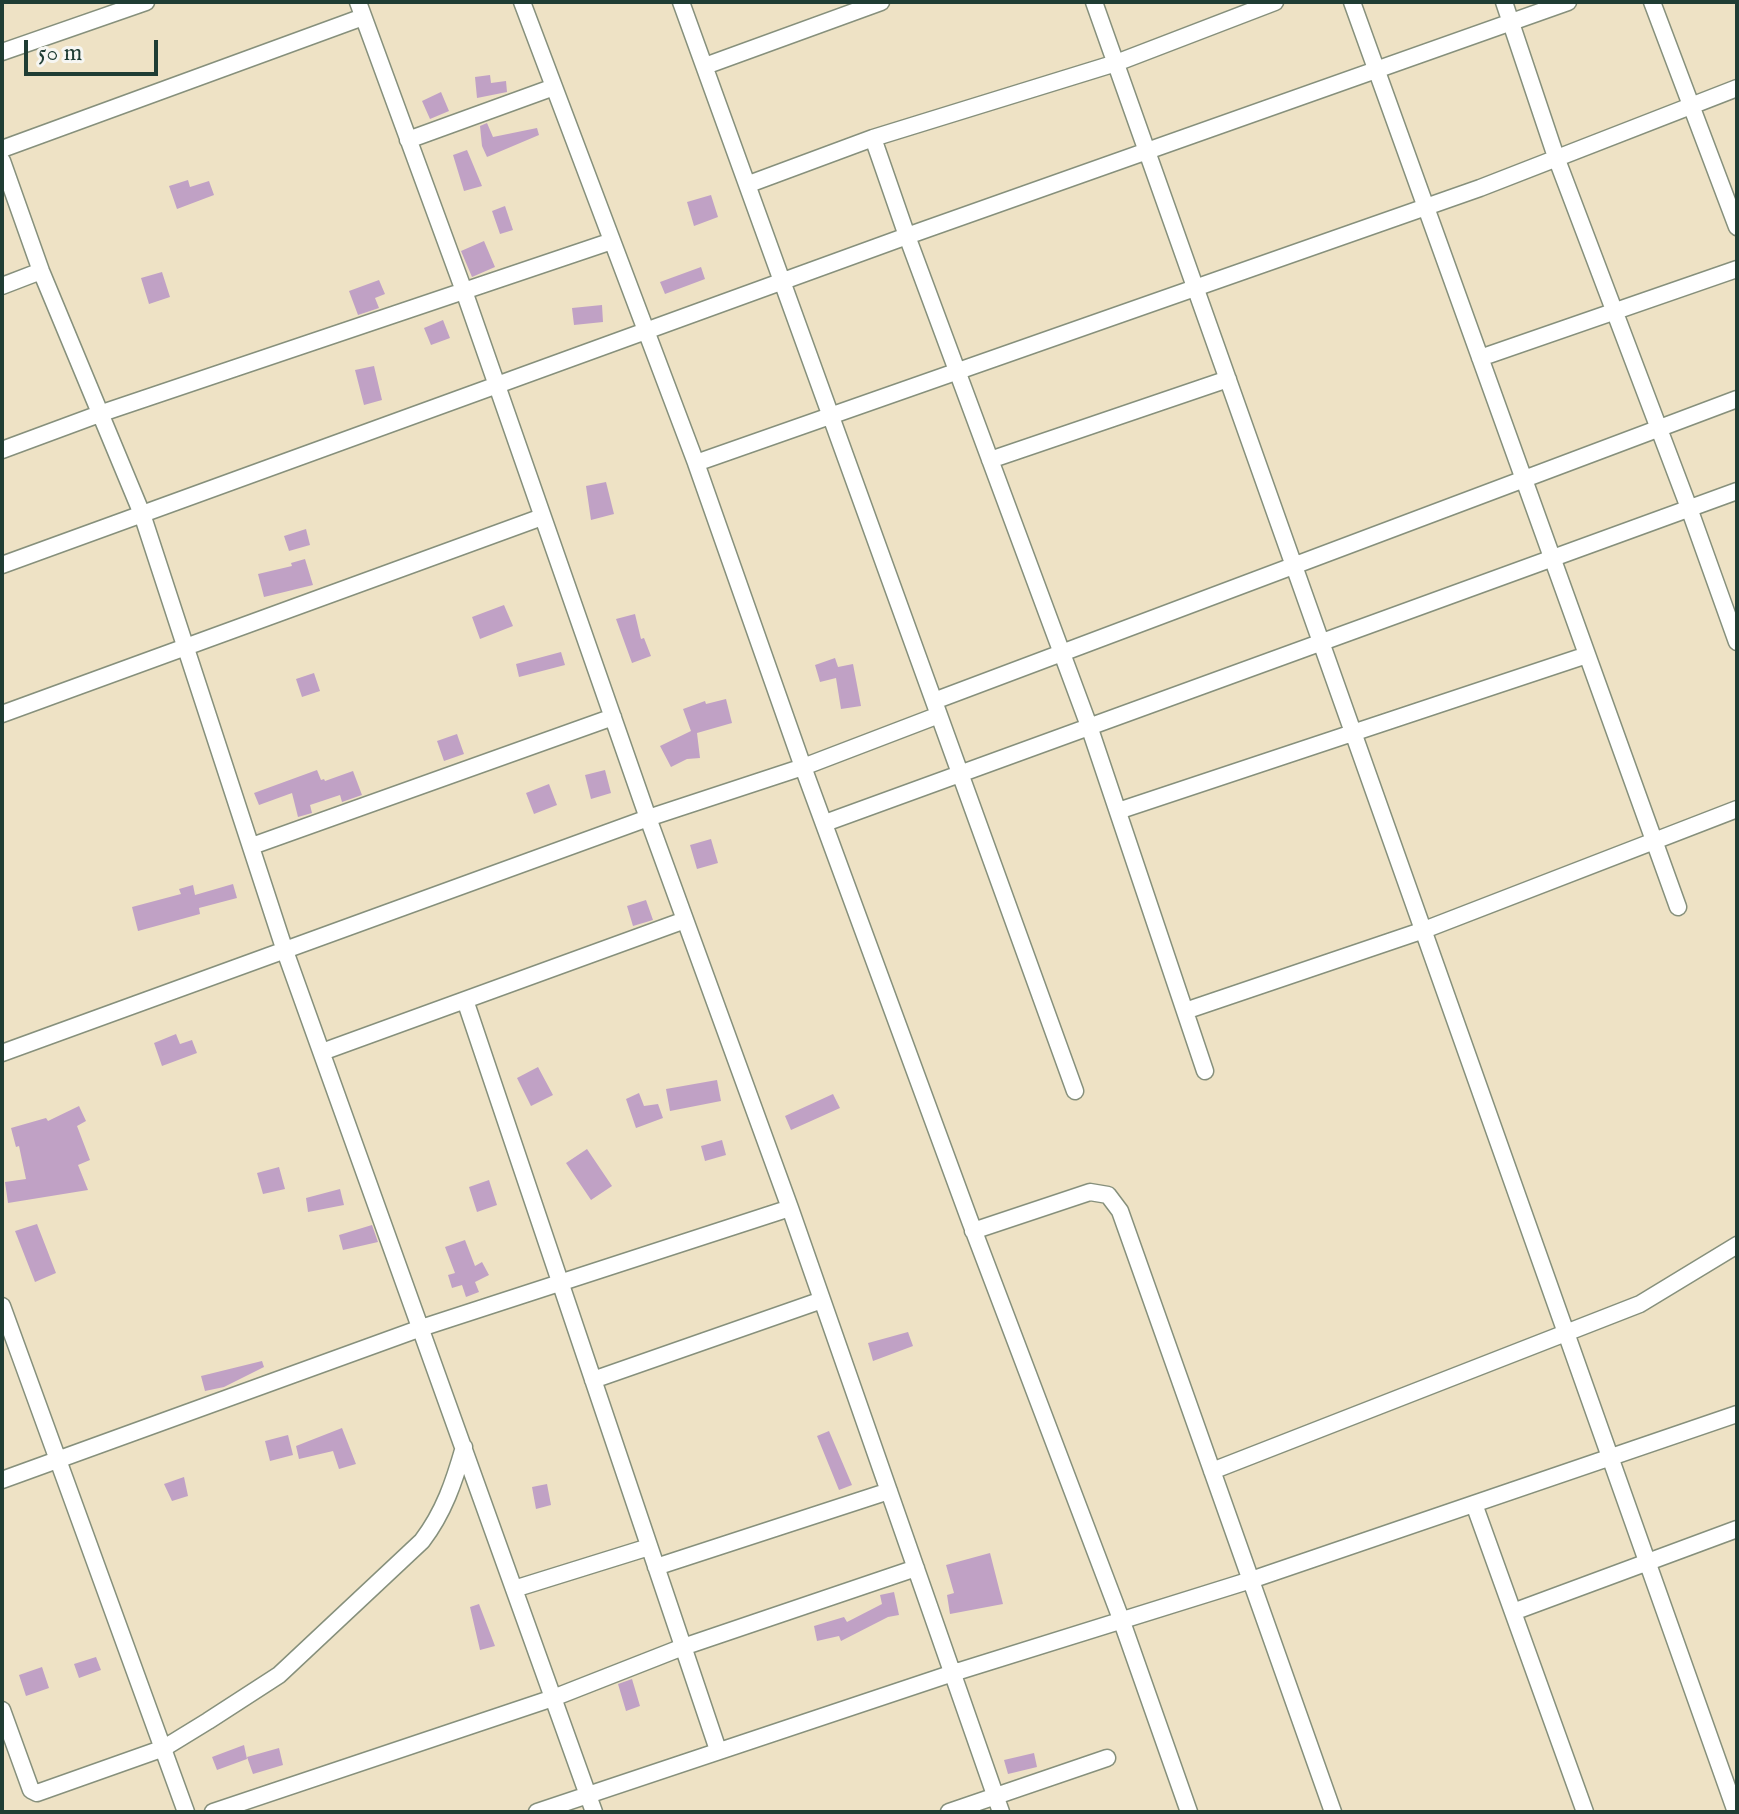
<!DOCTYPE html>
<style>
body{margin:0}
#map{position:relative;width:1739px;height:1814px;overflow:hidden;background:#eee2c5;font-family:"IM FELL English",serif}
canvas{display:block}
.frame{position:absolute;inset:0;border:4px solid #1f3d34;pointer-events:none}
.scale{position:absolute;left:24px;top:40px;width:134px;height:36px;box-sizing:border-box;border:4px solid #1f3d34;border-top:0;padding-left:10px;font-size:24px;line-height:28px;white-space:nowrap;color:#1f3d34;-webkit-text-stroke:6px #f6f6f2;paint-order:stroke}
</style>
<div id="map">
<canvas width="1739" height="1814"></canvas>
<div class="frame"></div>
<div class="scale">50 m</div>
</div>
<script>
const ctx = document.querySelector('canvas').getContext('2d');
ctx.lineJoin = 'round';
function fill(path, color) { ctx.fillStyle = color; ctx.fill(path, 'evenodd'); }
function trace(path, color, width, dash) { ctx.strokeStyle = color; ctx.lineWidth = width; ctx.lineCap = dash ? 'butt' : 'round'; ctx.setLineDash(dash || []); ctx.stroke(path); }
const building = new Path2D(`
 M 490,75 L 491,83 L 506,81 L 507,92 L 477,98 L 475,77 Z
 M 441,92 L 449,111 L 430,119 L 422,101 Z
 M 487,123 L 493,137 L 537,128 L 539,135 L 487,157 L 482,146 L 480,126 Z
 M 467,150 L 482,186 L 464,191 L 453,155 Z
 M 188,180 L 190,187 L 209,181 L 214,195 L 177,209 L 169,186 Z
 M 711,195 L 718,217 L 694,226 L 687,202 Z
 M 505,206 L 513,230 L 500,234 L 492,211 Z
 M 484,241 L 495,267 L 472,277 L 461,251 Z
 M 701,267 L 705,279 L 665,294 L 660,282 Z
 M 162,272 L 170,297 L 149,304 L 141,278 Z
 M 379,280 L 385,294 L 375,298 L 379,308 L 358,315 L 349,291 Z
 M 602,305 L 603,322 L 574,325 L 572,308 Z
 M 443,320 L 450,338 L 431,345 L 424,328 Z
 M 374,366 L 382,400 L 364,405 L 355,370 Z
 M 606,482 L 614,514 L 591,520 L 586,486 Z
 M 306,529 L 310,545 L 289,551 L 284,536 Z
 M 305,559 L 313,585 L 264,597 L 258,574 L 292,566 L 291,563 Z
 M 504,605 L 513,626 L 480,639 L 472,617 Z
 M 635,614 L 641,639 L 644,638 L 651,656 L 632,663 L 616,619 Z
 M 561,652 L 565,665 L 519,677 L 516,664 Z
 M 835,658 L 838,667 L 853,664 L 861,706 L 841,709 L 836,678 L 820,682 L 815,665 Z
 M 314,673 L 320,691 L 302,697 L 296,679 Z
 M 726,699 L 732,723 L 697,733 L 700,758 L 687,759 L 671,767 L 660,746 L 691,731 L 683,709 L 705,701 L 706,704 Z
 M 457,734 L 464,754 L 444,761 L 437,741 Z
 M 317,770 L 321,780 L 324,779 L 325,781 L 353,771 L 362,795 L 342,802 L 340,795 L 310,805 L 312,813 L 298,817 L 292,793 L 259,805 L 254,793 Z
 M 605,770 L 611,793 L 591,799 L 585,775 Z
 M 549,784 L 557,805 L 534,814 L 526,793 Z
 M 711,839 L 718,863 L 697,869 L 690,845 Z
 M 233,884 L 237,898 L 199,908 L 200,914 L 138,931 L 132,907 L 181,894 L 179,889 L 193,885 L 195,895 Z
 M 646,900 L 653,920 L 633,926 L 627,906 Z
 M 176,1034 L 180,1044 L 192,1040 L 197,1053 L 162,1066 L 154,1043 Z
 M 538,1067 L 553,1095 L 531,1106 L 517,1078 Z
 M 717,1080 L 721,1101 L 670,1111 L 666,1089 Z
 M 639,1093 L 644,1106 L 658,1104 L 663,1118 L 636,1128 L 626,1099 Z
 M 833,1094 L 840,1108 L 791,1130 L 785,1116 Z
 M 79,1106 L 86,1121 L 77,1126 L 90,1160 L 78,1165 L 88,1190 L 8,1203 L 5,1182 L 26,1179 L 19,1146 L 16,1147 L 11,1128 L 46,1118 L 48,1121 Z
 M 722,1140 L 726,1155 L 705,1161 L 701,1146 Z
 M 587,1149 L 612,1186 L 591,1200 L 566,1163 Z
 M 279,1167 L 285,1189 L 263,1194 L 257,1173 Z
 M 489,1180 L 497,1205 L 477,1212 L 469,1187 Z
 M 340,1189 L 344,1205 L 308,1212 L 306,1198 Z
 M 37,1224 L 56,1273 L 35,1282 L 15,1231 Z
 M 372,1225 L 378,1242 L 343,1250 L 339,1235 Z
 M 465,1240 L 475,1266 L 482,1262 L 489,1275 L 475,1282 L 479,1292 L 466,1297 L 462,1285 L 452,1288 L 448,1275 L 455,1273 L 445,1247 Z
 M 908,1332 L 913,1346 L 873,1361 L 868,1343 Z
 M 262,1361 L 264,1367 L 224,1387 L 205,1391 L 201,1376 Z
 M 342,1428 L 356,1464 L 339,1469 L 333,1451 L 299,1459 L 296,1446 Z
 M 829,1431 L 852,1485 L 839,1490 L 817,1436 Z
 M 288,1435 L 293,1455 L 270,1461 L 265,1441 Z
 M 184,1477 L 188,1496 L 172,1501 L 164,1484 Z
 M 547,1484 L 551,1505 L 536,1509 L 532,1487 Z
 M 990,1553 L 1003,1604 L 950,1614 L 947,1595 L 954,1593 L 946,1565 Z
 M 894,1592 L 899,1615 L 888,1617 L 841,1641 L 839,1636 L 817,1641 L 814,1626 L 844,1617 L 847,1622 L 882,1604 L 880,1595 Z
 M 479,1604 L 495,1646 L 480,1650 L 470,1607 Z
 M 96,1657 L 101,1670 L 79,1678 L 74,1664 Z
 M 42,1667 L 49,1688 L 26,1696 L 19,1675 Z
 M 632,1679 L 640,1706 L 626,1711 L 618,1684 Z
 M 244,1745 L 247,1759 L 217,1770 L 212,1757 Z
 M 279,1748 L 283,1765 L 253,1774 L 247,1757 Z
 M 1034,1753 L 1037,1767 L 1008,1774 L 1004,1760 Z`);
const minor = new Path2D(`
 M 358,2 L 464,291 L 648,818 L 790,1208 L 1001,1812
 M 522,2 L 696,463 L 803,767 L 970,1221 L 1121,1619 L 1189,1812
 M 681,2 L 1075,1091
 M 1094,2 L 1736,1812
 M 1352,2 L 1678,907
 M 1504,2 L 1556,157 L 1689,508 L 1737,642
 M 1652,2 L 1737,227
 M 2,52 L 146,2
 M 705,66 L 881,2
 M 873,138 L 907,236 L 1089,726 L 1205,1071
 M 408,140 L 554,87
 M 2,149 L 363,17
 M 2,161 L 41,271 L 142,514 L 285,951 L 594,1812
 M 749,184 L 873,138 L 1116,63 L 1275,2
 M 2,286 L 41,271
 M 1480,358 L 1737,269
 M 2,450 L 102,413 L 612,241
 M 990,460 L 1228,379
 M 696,463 L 1480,188 L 1737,88
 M 2,565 L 907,236 L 1568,2
 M 934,701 L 1737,399
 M 2,714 L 542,517
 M 1118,811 L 1587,655
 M 825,823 L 1737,491
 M 252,846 L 613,717
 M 465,1000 L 718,1750
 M 1185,1011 L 1424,930 L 1737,809
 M 322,1052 L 685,920
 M 2,1053 L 648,818 L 803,767 L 939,715
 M 973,1231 L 1090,1192 L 1108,1195 L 1120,1211 L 1333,1812
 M 2,1306 L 186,1812
 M 593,1380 L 822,1300
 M 1212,1471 L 1640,1304 L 1737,1245
 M 2,1480 L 421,1328 L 790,1208
 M 1474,1504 L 1585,1812
 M 656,1567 L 889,1491
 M 514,1589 L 649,1547
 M 1513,1612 L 1737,1529
 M 2,1710 L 31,1790 L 37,1793 L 164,1748 L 208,1721 L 279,1675 L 422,1541 C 444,1512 454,1482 464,1447
 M 213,1812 L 553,1698 L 683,1647 L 916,1568
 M 537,1812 L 953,1673 L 1251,1580 L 1737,1414
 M 949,1812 L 1107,1758`);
fill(building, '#c0a1c5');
trace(minor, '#86907c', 19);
trace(minor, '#fff', 16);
</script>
